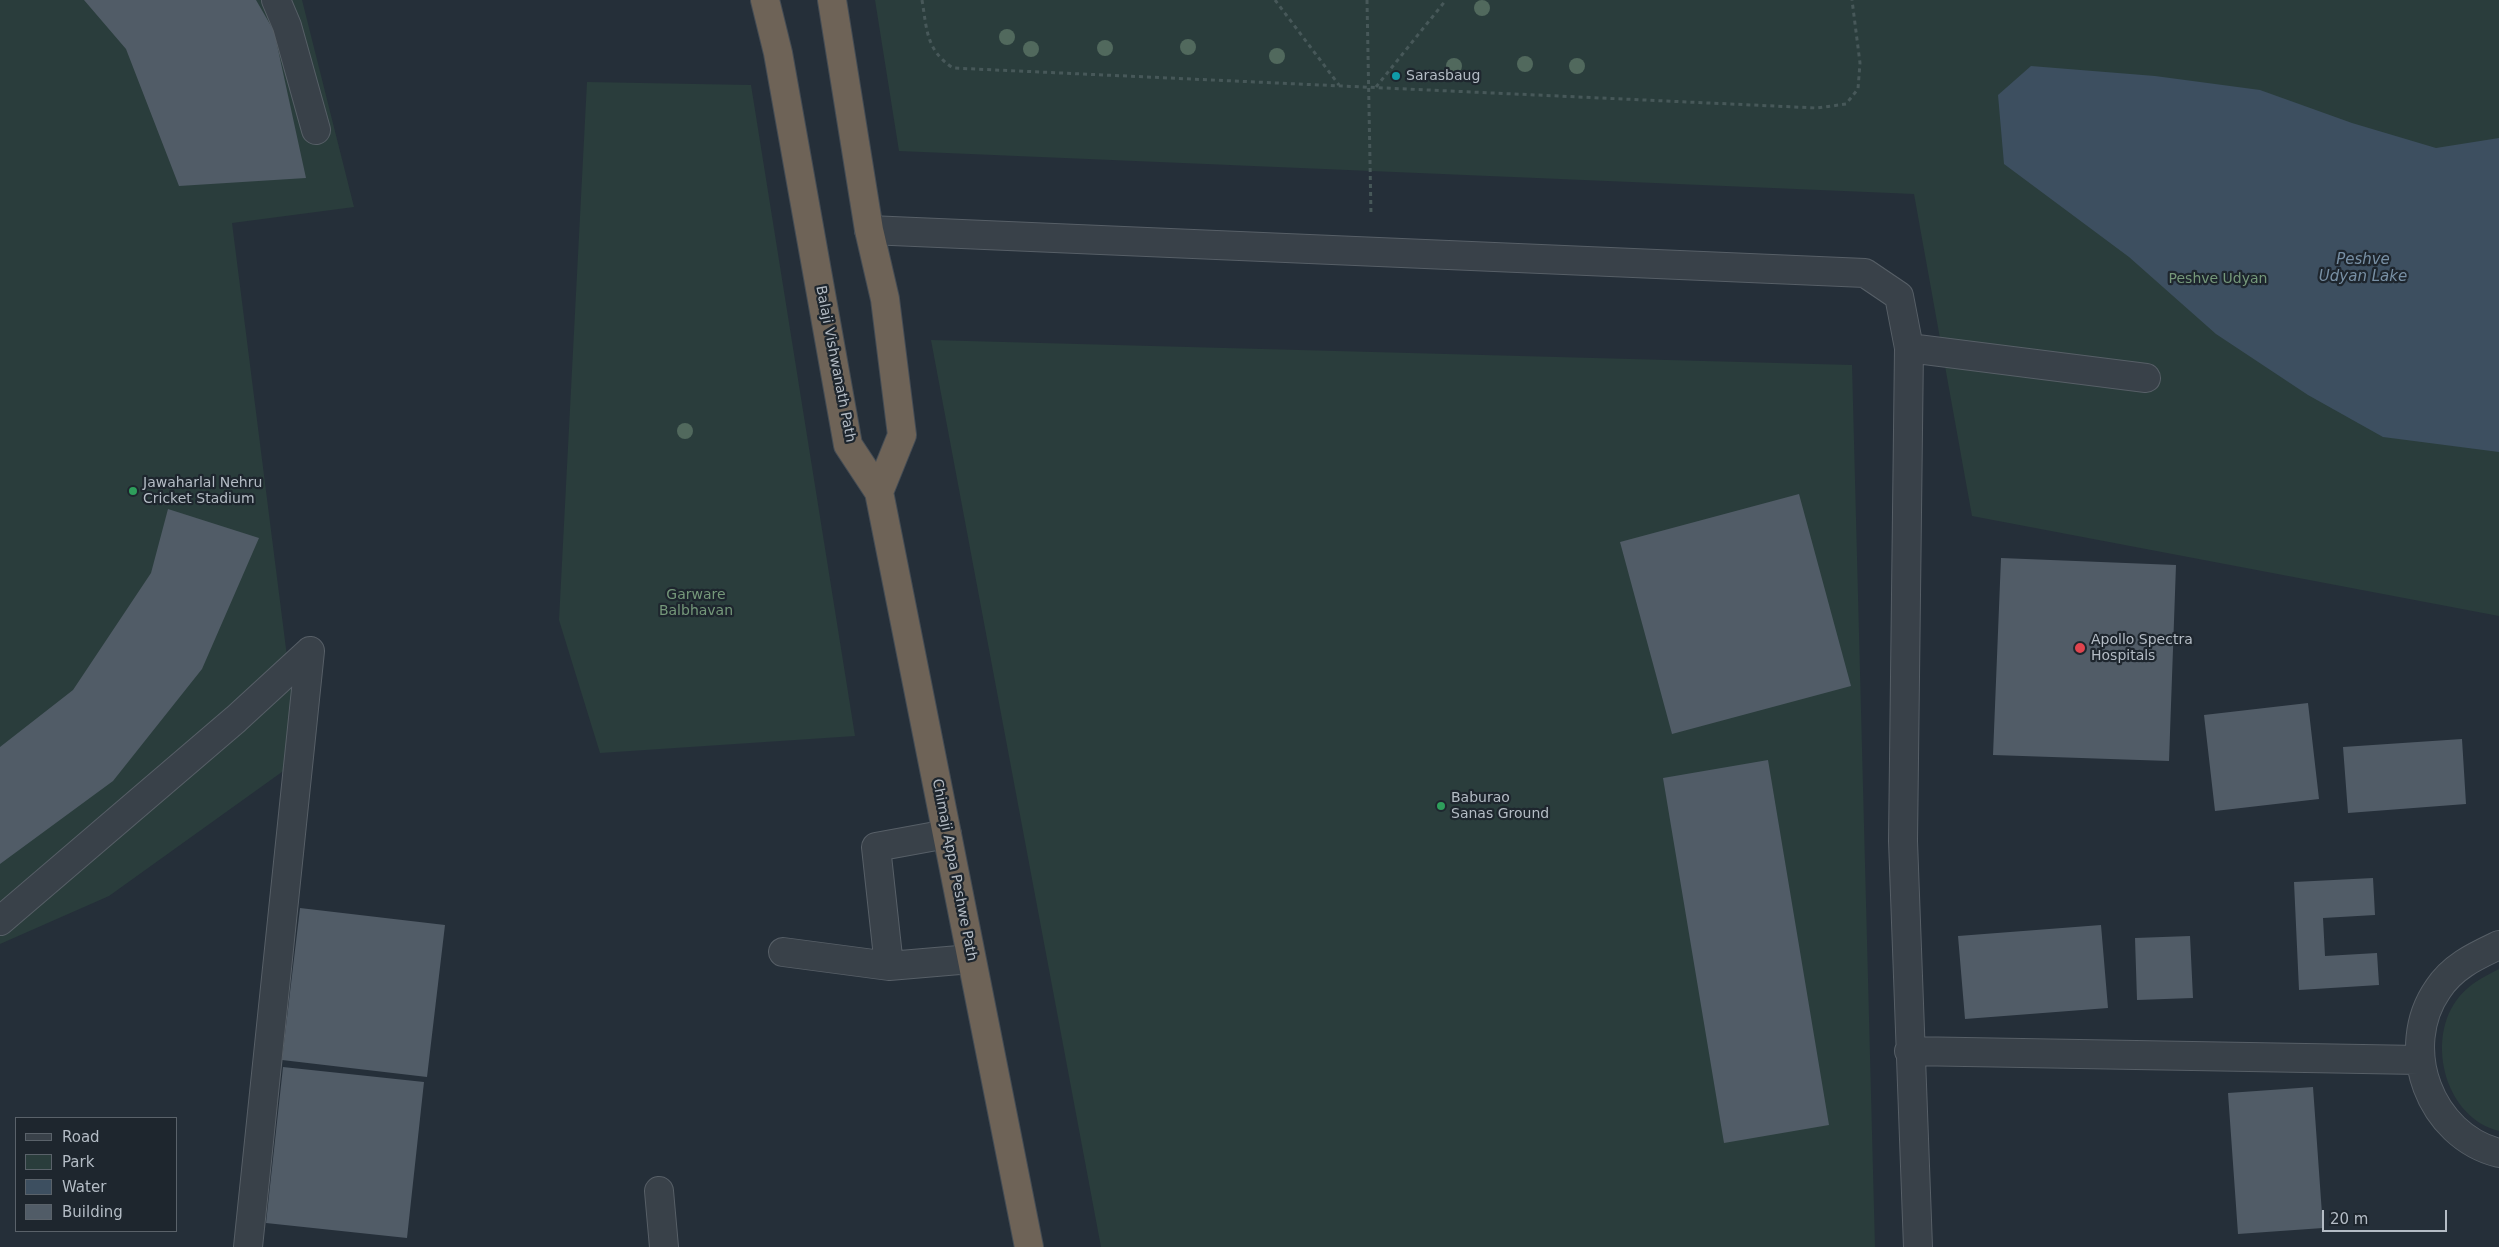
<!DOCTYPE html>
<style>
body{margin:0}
#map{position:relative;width:2499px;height:1247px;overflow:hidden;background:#252f39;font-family:"DejaVu Sans",sans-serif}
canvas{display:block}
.legend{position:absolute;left:15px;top:1117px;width:162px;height:115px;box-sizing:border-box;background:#1e262e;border:1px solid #5a626a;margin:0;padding:6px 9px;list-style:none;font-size:15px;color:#b4bcc5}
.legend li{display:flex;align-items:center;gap:10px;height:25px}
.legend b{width:25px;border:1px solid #5a626a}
.scale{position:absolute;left:2322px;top:1210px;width:125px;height:22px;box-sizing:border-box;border:2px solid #b4bcc5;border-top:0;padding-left:6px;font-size:15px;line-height:18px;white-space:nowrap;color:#b4bcc5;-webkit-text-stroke:4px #1e262e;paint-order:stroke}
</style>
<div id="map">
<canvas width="2499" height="1247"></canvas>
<ul class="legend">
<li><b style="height:6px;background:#394149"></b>Road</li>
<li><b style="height:14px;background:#2a3d3c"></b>Park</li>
<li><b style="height:14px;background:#3d4f60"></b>Water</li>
<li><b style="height:14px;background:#515c67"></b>Building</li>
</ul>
<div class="scale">20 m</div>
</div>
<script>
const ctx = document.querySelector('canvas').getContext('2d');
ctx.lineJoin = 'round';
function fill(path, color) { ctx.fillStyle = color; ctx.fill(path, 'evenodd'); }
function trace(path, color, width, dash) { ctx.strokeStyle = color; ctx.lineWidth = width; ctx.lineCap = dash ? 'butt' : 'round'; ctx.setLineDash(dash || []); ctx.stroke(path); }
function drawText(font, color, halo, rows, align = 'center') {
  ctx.font = font + ' "DejaVu Sans",sans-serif'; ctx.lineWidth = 4.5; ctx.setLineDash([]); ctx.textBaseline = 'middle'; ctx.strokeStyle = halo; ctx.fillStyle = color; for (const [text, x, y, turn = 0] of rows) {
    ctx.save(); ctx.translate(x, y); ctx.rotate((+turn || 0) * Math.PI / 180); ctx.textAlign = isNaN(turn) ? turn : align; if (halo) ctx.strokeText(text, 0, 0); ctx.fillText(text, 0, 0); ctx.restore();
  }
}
const green = new Path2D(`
 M 0,0 L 302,0 L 354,207 L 232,223 L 300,759 L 109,896 L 0,944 Z
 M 875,0 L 2499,0 L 2499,616 L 1972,516 L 1914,194 L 899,151 Z
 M 587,82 L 751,85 L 855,736 L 600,753 L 559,620 Z
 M 931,340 L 1852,365 L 1875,1247 L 1101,1247 Z
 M 2499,969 L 2499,1131 C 2446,1118 2426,1043 2456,1001 C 2467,985 2483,977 2499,969 Z`);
const water = new Path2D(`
 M 2031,66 L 2155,76 L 2260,90 L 2352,123 L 2436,148 L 2499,138 L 2499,452 L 2383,437 L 2308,395 L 2216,334 L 2129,257 L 2004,164 L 1998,95 Z`);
const building = new Path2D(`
 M 84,0 L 256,0 L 274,31 L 306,178 L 179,186 L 126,49 Z
 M 1799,494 L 1851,686 L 1672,734 L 1620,542 Z
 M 168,509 L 259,538 L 202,669 L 113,781 L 0,864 L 0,747 L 73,690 L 151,573 Z
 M 2001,558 L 2176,565 L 2169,761 L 1993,755 Z
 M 2308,703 L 2319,799 L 2215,811 L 2204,715 Z
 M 2462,739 L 2466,804 L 2348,813 L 2343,747 Z
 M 1768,760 L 1829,1125 L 1724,1143 L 1663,778 Z
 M 2373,878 L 2375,915 L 2323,918 L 2325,956 L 2377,953 L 2379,985 L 2299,990 L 2294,882 Z
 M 300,908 L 445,925 L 427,1077 L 282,1060 Z
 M 2101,925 L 2108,1008 L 1965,1019 L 1958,936 Z
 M 2190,936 L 2193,998 L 2137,1000 L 2135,938 Z
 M 283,1067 L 424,1082 L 407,1238 L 266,1223 Z
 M 2313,1087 L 2323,1228 L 2238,1234 L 2228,1093 Z`);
const path = new Path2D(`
 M 922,0 C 927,30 926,50 953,68 L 1817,108 L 1846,104 L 1858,89 L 1860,63 L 1852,0
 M 1275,0 L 1339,85
 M 1367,0 L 1371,215
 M 1376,87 L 1446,0`);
const minor = new Path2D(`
 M 276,0 L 287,26 L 316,130
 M 869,230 L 1865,273 L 1899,296 L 1909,348 L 1903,841 L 1918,1247
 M 1909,348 L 2146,378
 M 0,921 L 236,719 L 310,651
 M 2499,945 C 2476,956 2453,966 2438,989 C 2397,1048 2430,1136 2499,1153
 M 783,952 L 889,966 L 971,959
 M 889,966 L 876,847 L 947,834
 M 1909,1051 L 2419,1060
 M 659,1191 L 664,1247
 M 248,1247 L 310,651`);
const highway = new Path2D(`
 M 765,0 L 778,53 L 848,445 L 879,492 L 1029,1247
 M 832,0 L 869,230 L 885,299 L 902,435 L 879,492`);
const trees = [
 [1482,8],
 [1007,37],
 [1188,47],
 [1105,48],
 [1031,49],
 [1277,56],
 [1525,64],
 [1454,66],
 [1577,66],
 [685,431]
];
const markers = [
 [1396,76,5,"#0f9aa8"],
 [133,491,5,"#2e9e5b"],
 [2080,648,6,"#e0444e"],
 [1441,806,5,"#2e9e5b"]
];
const poiNames = [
 ["Sarasbaug",1406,76],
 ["Jawaharlal Nehru",143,483],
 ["Cricket Stadium",143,499],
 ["Apollo Spectra",2091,640],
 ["Hospitals",2091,656],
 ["Baburao",1451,798],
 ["Sanas Ground",1451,814]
];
const parkNames = [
 ["Peshve Udyan",2218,279],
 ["Garware",696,595],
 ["Balbhavan",696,611]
];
const streetNames = [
 ["Balaji Vishwanath Path",835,364,79],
 ["Chimaji Appa Peshwe Path",954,870,79]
];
const waterNames = [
 ["Peshve",2363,260],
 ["Udyan Lake",2363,277]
];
fill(green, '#2a3d3c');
fill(water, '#3d4f60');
fill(building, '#515c67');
trace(minor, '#575f67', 30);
trace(highway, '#444c54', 30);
trace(path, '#475859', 3, [4, 4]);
trace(minor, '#394149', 28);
trace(highway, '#6e6357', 28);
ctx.fillStyle = '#51695d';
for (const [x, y] of trees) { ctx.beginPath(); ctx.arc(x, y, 8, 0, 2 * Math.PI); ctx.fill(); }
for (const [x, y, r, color] of markers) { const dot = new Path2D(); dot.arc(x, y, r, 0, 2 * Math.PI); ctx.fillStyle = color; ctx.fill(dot); trace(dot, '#1e262e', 2); }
drawText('14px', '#b4bcc5', '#1e262e', poiNames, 'left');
drawText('14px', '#75987a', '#1e262e', parkNames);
drawText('14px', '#b4bcc5', '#1e262e', streetNames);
drawText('italic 15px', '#7890a5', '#1e262e', waterNames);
</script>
